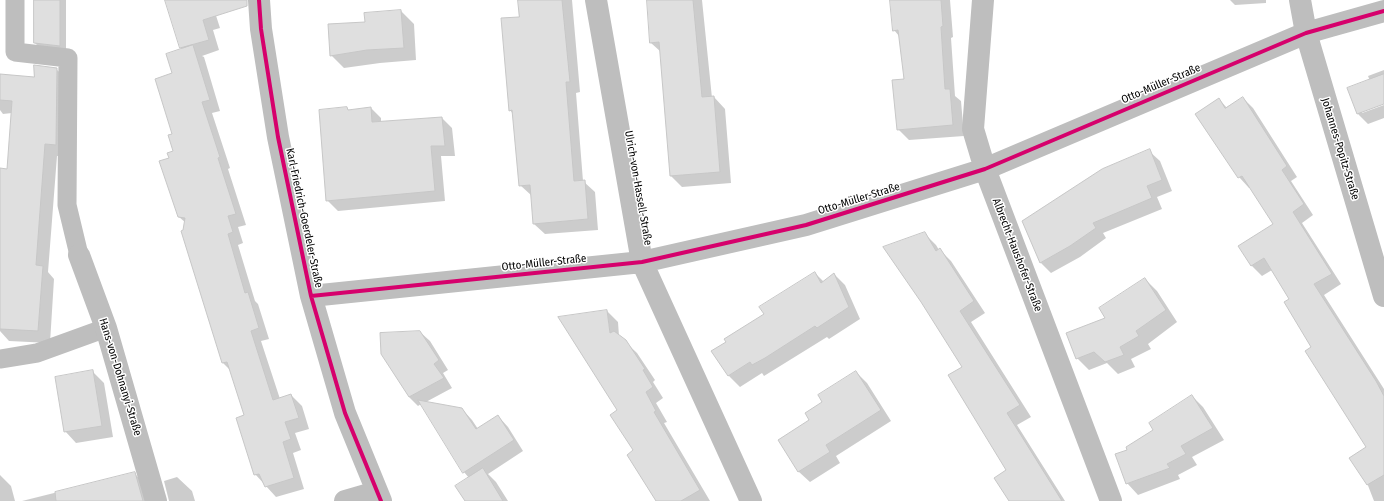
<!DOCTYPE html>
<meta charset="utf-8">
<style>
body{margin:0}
canvas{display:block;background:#fff}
</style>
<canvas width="1384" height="501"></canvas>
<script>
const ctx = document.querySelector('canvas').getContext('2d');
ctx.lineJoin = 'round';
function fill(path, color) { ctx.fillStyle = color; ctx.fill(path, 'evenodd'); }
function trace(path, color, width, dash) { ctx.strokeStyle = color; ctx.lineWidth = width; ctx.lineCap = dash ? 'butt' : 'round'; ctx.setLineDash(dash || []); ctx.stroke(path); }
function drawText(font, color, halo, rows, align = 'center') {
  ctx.font = font + ' "Fira Sans Condensed",sans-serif'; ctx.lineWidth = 3; ctx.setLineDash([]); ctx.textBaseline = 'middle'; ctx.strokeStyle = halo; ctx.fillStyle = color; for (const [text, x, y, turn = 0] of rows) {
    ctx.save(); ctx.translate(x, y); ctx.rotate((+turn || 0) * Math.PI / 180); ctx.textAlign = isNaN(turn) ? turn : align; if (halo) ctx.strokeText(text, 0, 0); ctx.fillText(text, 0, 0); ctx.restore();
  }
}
const shadow = new Path2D(`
 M 35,0 L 66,0 L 66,52 L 41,49 L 35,43 Z
 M 166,0 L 211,0 L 220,28 L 213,30 L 219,50 L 202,56 L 204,57 L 220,111 L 212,113 L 230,168 L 228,169 L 246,225 L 238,227 L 243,243 L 238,245 L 255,301 L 258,304 L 269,339 L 261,341 L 280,399 L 291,395 L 302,406 L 309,429 L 295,433 L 301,450 L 293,453 L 304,489 L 276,497 L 255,474 L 245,416 L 231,371 L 223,363 L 184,231 L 186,223 L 179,217 L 170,159 L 175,151 L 173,74 L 183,49 L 181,48 Z
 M 519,0 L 572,0 L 580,92 L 576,93 L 583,181 L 595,192 L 598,230 L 545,234 L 534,224 L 532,196 L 520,185 L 513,114 L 510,110 L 520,18 Z
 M 648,0 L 702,0 L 712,98 L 714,97 L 725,109 L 731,183 L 682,187 L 671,176 L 661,52 L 651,43 Z
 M 891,0 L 950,0 L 953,37 L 951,38 L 955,96 L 961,101 L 964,136 L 909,140 L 898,129 L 905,79 L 899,36 L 894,30 Z
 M 1230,0 L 1266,0 L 1266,3 L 1235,5 Z
 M 401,11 L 414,24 L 416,60 L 380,63 L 344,68 L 331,55 L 366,22 Z
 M 56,69 L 69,81 L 68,157 L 57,156 L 48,272 L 54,279 L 50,343 L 9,341 L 0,331 L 0,169 L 8,170 L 12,113 L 3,114 L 0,110 L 0,75 L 35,78 Z
 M 1384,70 L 1384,103 L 1362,111 L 1362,113 L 1384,105 L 1384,118 L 1368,124 L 1358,114 L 1370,81 L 1368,76 Z
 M 1243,98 L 1253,108 L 1297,177 L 1291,181 L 1313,215 L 1302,223 L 1341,284 L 1324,295 L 1384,389 L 1384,501 L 1374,501 L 1367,483 L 1368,447 L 1312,348 L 1290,299 L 1272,270 L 1262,276 L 1252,266 L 1240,247 L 1275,224 L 1250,187 L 1249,188 L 1239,177 L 1219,99 L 1227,108 Z
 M 347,108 L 349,111 L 371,108 L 381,118 L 381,123 L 442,118 L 452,128 L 455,156 L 441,156 L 445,201 L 338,211 L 327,200 Z
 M 1149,151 L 1160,161 L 1172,191 L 1157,197 L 1162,209 L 1103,233 L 1106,238 L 1080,257 L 1051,273 L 1041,263 L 1023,221 Z
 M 925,234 L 936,245 L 939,250 L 940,250 L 951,261 L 985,313 L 971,322 L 1031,417 L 1017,425 L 1065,501 L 1009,501 L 1008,470 L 963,367 Z
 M 815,273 L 824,282 L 834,274 L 845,285 L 860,319 L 829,339 L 827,337 L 764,376 L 762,373 L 740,387 L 729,376 L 712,351 L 727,342 L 765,314 Z
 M 1145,279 L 1157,291 L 1177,322 L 1148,344 L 1151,349 L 1131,359 L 1135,367 L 1118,374 L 1107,363 L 1089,370 L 1077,358 Z
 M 607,311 L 618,322 L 619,336 L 637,353 L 655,380 L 653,382 L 663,398 L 656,403 L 667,422 L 664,423 L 710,501 L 657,501 L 635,451 L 619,410 Z
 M 420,332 L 430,341 L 448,370 L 443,373 L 452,388 L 424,403 L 462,409 L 472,420 L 478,429 L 498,416 L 508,427 L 523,451 L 488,474 L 496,482 L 508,501 L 466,501 L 469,478 L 464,472 L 421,404 L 418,406 L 409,397 Z
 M 92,371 L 104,383 L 113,437 L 76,443 L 65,431 Z
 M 856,372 L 867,383 L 891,421 L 836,456 L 840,463 L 810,482 L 799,472 L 779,441 L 810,420 Z
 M 1192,396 L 1203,407 L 1224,440 L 1192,457 L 1197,465 L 1178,475 L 1180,479 L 1138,495 L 1127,483 L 1128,451 L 1155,430 Z
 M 134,473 L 149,488 L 153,501 L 22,501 Z
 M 0,475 L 11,486 L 15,501 L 0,501 Z
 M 177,477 L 192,491 L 195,501 L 169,501 L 164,481 Z`);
const building = new Path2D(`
 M 34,0 L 60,0 L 60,46 L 34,43 Z
 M 165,0 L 247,0 L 247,6 L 203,20 L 209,40 L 180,48 Z
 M 518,0 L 562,0 L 570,82 L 566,82 L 574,181 L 585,180 L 588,219 L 533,224 L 530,185 L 519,186 L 512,110 L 509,111 L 501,18 L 519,17 Z
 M 647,0 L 693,0 L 702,97 L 714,96 L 720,172 L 670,176 L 659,42 L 650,43 Z
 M 890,0 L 941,0 L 943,26 L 941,27 L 945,89 L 950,89 L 953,125 L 897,130 L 892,80 L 904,79 L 898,30 L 893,31 Z
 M 401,10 L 404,48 L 367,50 L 330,56 L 328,24 L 365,22 L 364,13 Z
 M 193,45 L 210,100 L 202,102 L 220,157 L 218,158 L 236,214 L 228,216 L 233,232 L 228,234 L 245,293 L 248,292 L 259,328 L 251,331 L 273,400 L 291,394 L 299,418 L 285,422 L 291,439 L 283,442 L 294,478 L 265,487 L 259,474 L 254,475 L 236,418 L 244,415 L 227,362 L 222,363 L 181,231 L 183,230 L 185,218 L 178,217 L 159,161 L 169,158 L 167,153 L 173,151 L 168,135 L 172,134 L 155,79 L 172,73 L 166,54 Z
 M 34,65 L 57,68 L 56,145 L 45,144 L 36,265 L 43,266 L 38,331 L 0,329 L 0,168 L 7,169 L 12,101 L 0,100 L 0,74 L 34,77 Z
 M 1384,74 L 1384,104 L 1357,114 L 1347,88 Z
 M 1243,97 L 1287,166 L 1282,170 L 1304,204 L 1293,212 L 1332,274 L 1314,284 L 1376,381 L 1384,396 L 1384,475 L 1367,485 L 1349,458 L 1366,447 L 1305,351 L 1311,347 L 1284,302 L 1289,299 L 1264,258 L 1251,266 L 1238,246 L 1273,224 L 1242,176 L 1238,178 L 1195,114 L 1219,98 L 1225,108 Z
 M 347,107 L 348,110 L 371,107 L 372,122 L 442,117 L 445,146 L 431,146 L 435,191 L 326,201 L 319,110 Z
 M 1150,149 L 1162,180 L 1147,186 L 1152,198 L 1093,223 L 1096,228 L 1070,246 L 1040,263 L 1022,221 L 1102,169 Z
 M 925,232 L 936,251 L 940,248 L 974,301 L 960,311 L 1020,405 L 1007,413 L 1062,501 L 1009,501 L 994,478 L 1006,470 L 948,375 L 962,367 L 921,302 L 883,247 Z
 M 815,272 L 821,283 L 834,273 L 849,307 L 817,328 L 815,326 L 765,358 L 752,365 L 750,362 L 728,376 L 711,351 L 726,342 L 724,339 L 764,314 L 759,307 Z
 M 1145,278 L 1166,310 L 1136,331 L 1139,336 L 1120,347 L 1124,355 L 1105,362 L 1094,352 L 1076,359 L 1066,333 L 1105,318 L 1099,308 Z
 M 607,310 L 610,333 L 614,331 L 626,340 L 645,369 L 643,370 L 653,387 L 646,392 L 656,411 L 654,412 L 700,490 L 681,501 L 656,501 L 627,455 L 633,450 L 610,415 L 617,410 L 558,317 Z
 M 420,331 L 439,360 L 434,364 L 444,378 L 409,397 L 381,354 L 380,333 Z
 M 93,370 L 102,426 L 64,432 L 55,377 Z
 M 856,371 L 881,410 L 826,445 L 830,452 L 798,472 L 778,440 L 809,420 L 805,413 L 822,402 L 818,395 Z
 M 1192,395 L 1213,428 L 1181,446 L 1186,454 L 1167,464 L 1170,468 L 1126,484 L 1115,454 L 1127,450 L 1126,447 L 1153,430 L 1149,423 Z
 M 418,400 L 462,408 L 476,429 L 498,415 L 514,440 L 463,473 Z
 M 483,468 L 503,501 L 465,501 L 455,486 Z
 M 135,472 L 143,501 L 56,501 L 55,492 Z`);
const lane = new Path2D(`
 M 15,0 L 15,52 L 68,58 L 67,205 L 79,255
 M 0,359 L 37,353 L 106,328`);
const street = new Path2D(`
 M 259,0 L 261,29 L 278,137 L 311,296 L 345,413 L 381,501
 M 596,0 L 642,262 L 751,501
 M 983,0 L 973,129 L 985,169 L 1111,501
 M 1300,0 L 1306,33 L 1384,296
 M 79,255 L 106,328 L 156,501
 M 311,296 L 642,262 L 806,225 L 985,169 L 1306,33 L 1384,11
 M 345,501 L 376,492`);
const cycleway = new Path2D(`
 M 259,0 L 261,29 L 278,137 L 311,296 L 345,413 L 381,501
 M 311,296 L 642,262 L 806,225 L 985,169 L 1306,33 L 1384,11`);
const streetNames = [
 ["Otto-Müller-Straße",1161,84,-23],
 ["Johannes-Popitz-Straße",1340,149,73],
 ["Ulrich-von-Hassell-Straße",638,188,80],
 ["Otto-Müller-Straße",859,199,-17],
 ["Karl-Friedrich-Goerdeler-Straße",304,218,78],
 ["Albrecht-Haushofer-Straße",1017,255,69],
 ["Otto-Müller-Straße",544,263,-6],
 ["Hans-von-Dohnanyi-Straße",120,377,73]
];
fill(shadow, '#0003');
fill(building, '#dfdfdf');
trace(building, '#c7c7c7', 1);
trace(lane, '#bebebe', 19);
trace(street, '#bebebe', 22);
trace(cycleway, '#d6006c', 4);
drawText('11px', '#000', '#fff', streetNames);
</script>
